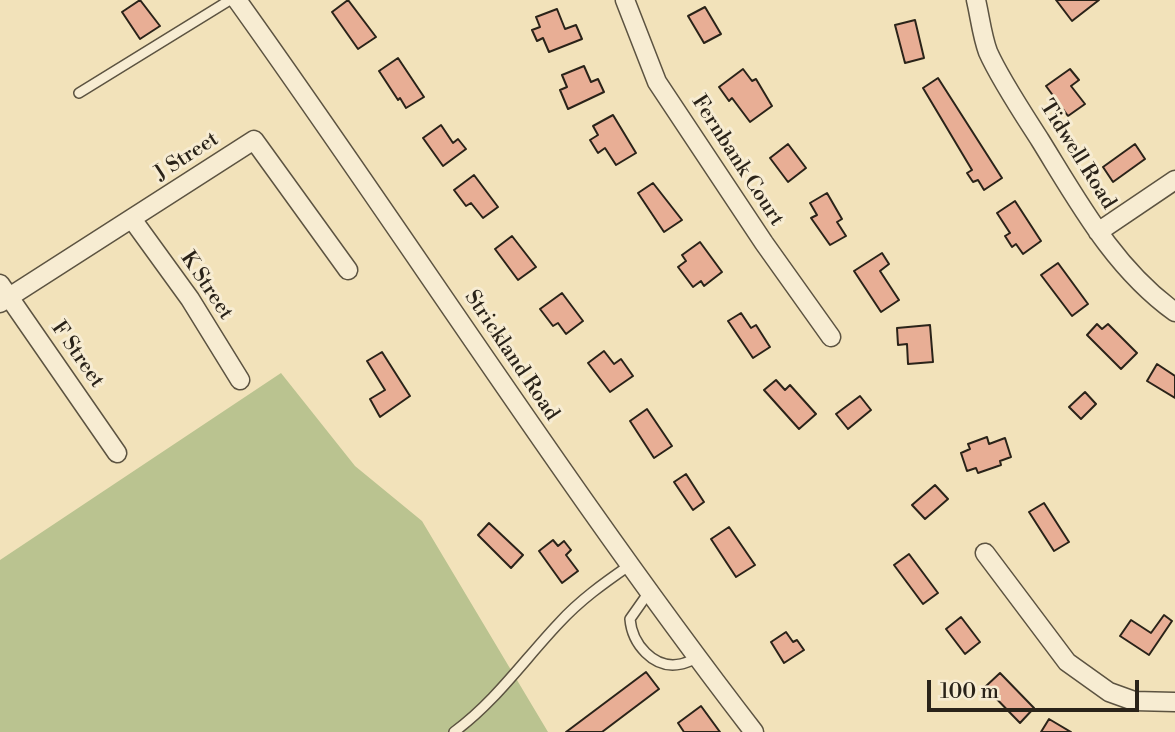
<!DOCTYPE html>
<style>
body{margin:0}
#map{position:relative;width:1175px;height:732px;overflow:hidden;background:#f2e2ba;font-family:"Libre Bodoni",serif}
canvas{display:block}
.scale{position:absolute;left:927px;top:680px;width:212px;height:32px;box-sizing:border-box;border:4px solid #2a2319;border-top:0;padding-left:9px;font-size:21px;line-height:24px;white-space:nowrap;color:#2a2319;-webkit-text-stroke:5px #f7ecd2;paint-order:stroke}
</style>
<div id="map">
<canvas width="1175" height="732"></canvas>
<div class="scale">100 m</div>
</div>
<script>
const ctx = document.querySelector('canvas').getContext('2d');
ctx.lineJoin = 'round';
function fill(path, color) { ctx.fillStyle = color; ctx.fill(path, 'evenodd'); }
function trace(path, color, width, dash) { ctx.strokeStyle = color; ctx.lineWidth = width; ctx.lineCap = dash ? 'butt' : 'round'; ctx.setLineDash(dash || []); ctx.stroke(path); }
function drawText(font, color, halo, rows, align = 'center') {
  ctx.font = font + ' "Libre Bodoni",serif'; ctx.lineWidth = 6; ctx.setLineDash([]); ctx.textBaseline = 'middle'; ctx.strokeStyle = halo; ctx.fillStyle = color; for (const [text, x, y, turn = 0] of rows) {
    ctx.save(); ctx.translate(x, y); ctx.rotate((+turn || 0) * Math.PI / 180); ctx.textAlign = isNaN(turn) ? turn : align; if (halo) ctx.strokeText(text, 0, 0); ctx.fillText(text, 0, 0); ctx.restore();
  }
}
const green = new Path2D(`
 M 281,373 L 355,466 L 422,521 L 548,732 L 0,732 L 0,560 Z`);
const building = new Path2D(`
 M 140,0 L 160,26 L 140,39 L 122,12 Z
 M 348,0 L 376,37 L 358,49 L 332,12 Z
 M 1056,0 L 1099,0 L 1072,21 Z
 M 705,7 L 721,34 L 704,43 L 688,16 Z
 M 557,9 L 565,29 L 576,25 L 582,39 L 549,52 L 543,38 L 537,41 L 532,30 L 540,27 L 536,17 Z
 M 915,20 L 924,58 L 905,63 L 895,25 Z
 M 398,58 L 424,97 L 406,108 L 400,98 L 398,100 L 379,71 Z
 M 584,66 L 591,82 L 598,79 L 604,92 L 568,109 L 560,90 L 567,87 L 562,75 Z
 M 743,69 L 752,81 L 756,79 L 772,106 L 750,122 L 732,98 L 729,101 L 719,87 Z
 M 1070,69 L 1079,80 L 1071,86 L 1085,104 L 1068,116 L 1046,86 Z
 M 938,78 L 1002,178 L 984,190 L 978,180 L 973,182 L 967,173 L 972,170 L 923,88 Z
 M 613,115 L 636,153 L 616,165 L 605,148 L 598,153 L 590,140 L 598,135 L 593,126 Z
 M 441,125 L 453,143 L 458,139 L 466,149 L 443,166 L 423,138 Z
 M 788,144 L 806,168 L 788,182 L 770,158 Z
 M 1135,144 L 1145,159 L 1113,182 L 1103,167 Z
 M 474,175 L 498,207 L 483,218 L 471,203 L 466,206 L 454,190 Z
 M 653,183 L 682,220 L 664,232 L 638,193 Z
 M 827,193 L 842,219 L 837,222 L 846,236 L 830,245 L 811,218 L 817,215 L 810,203 Z
 M 1015,201 L 1041,241 L 1023,254 L 1016,244 L 1012,247 L 1005,236 L 1010,233 L 997,213 Z
 M 512,236 L 536,267 L 518,280 L 495,249 Z
 M 700,242 L 722,272 L 704,286 L 701,281 L 693,287 L 678,267 L 686,261 L 682,255 Z
 M 882,253 L 889,264 L 880,271 L 899,300 L 881,312 L 854,271 Z
 M 1058,263 L 1088,304 L 1072,316 L 1041,275 Z
 M 562,293 L 583,321 L 566,334 L 558,323 L 553,326 L 540,309 Z
 M 741,313 L 751,328 L 756,325 L 770,347 L 753,358 L 728,321 Z
 M 1097,324 L 1102,329 L 1108,324 L 1137,353 L 1121,369 L 1087,335 Z
 M 930,325 L 933,362 L 908,364 L 907,344 L 898,345 L 897,328 Z
 M 604,351 L 614,364 L 621,359 L 633,376 L 610,392 L 588,363 Z
 M 382,352 L 410,396 L 380,417 L 370,399 L 385,390 L 367,361 Z
 M 1157,364 L 1175,376 L 1175,398 L 1147,381 Z
 M 776,380 L 785,390 L 790,385 L 816,414 L 799,429 L 764,390 Z
 M 1085,392 L 1096,404 L 1081,419 L 1069,407 Z
 M 860,396 L 871,410 L 848,429 L 836,414 Z
 M 647,409 L 672,446 L 654,458 L 630,421 Z
 M 987,437 L 989,444 L 1005,438 L 1011,457 L 1000,461 L 1001,465 L 978,473 L 976,468 L 967,471 L 961,453 L 970,449 L 968,444 Z
 M 686,474 L 704,502 L 693,510 L 674,482 Z
 M 935,485 L 948,499 L 925,519 L 912,505 Z
 M 1044,503 L 1069,542 L 1054,551 L 1029,512 Z
 M 489,523 L 523,555 L 511,568 L 478,535 Z
 M 729,527 L 755,565 L 736,577 L 711,539 Z
 M 553,540 L 558,546 L 564,541 L 571,550 L 566,555 L 578,571 L 562,583 L 539,551 Z
 M 909,554 L 938,593 L 923,604 L 894,565 Z
 M 1164,615 L 1172,621 L 1149,655 L 1120,636 L 1131,620 L 1151,633 Z
 M 961,617 L 980,642 L 965,654 L 946,629 Z
 M 786,632 L 793,642 L 797,640 L 804,650 L 784,663 L 771,642 Z
 M 646,672 L 659,689 L 602,732 L 566,732 Z
 M 1000,673 L 1034,708 L 1020,723 L 985,687 Z
 M 701,706 L 720,732 L 684,732 L 678,723 Z
 M 1049,719 L 1071,732 L 1041,732 Z`);
const lane = new Path2D(`
 M 79,93 L 230,0
 M 649,592 L 630,619 C 632,643 653,670 681,664 C 686,663 692,660 697,658
 M 454,732 C 495,702 524,660 559,623 C 580,600 604,583 630,565`);
const street = new Path2D(`
 M 237,0 C 411,243 571,495 754,732
 M 625,0 L 657,82 L 764,243 L 831,337
 M 976,0 C 980,17 982,36 988,52 C 1000,79 1024,115 1040,140 C 1079,203 1114,268 1175,312
 M 132,219 L 190,299 L 240,380
 M 1098,232 L 1175,180
 M 0,284 L 117,453
 M 0,303 L 254,140 L 348,270
 M 985,553 L 1067,662 L 1109,692 L 1134,701 L 1175,702`);
const streetNames = [
 ["Tidwell Road",1077,155,58],
 ["J Street",187,157,-33],
 ["Fernbank Court",737,161,57],
 ["K Street",206,286,56],
 ["F Street",77,355,55],
 ["Strickland Road",511,356,56]
];
fill(green, '#bac390');
fill(building, '#e8ae95');
trace(building, '#2a2319', 2);
trace(lane, '#5c5341', 12);
trace(street, '#5c5341', 21);
trace(lane, '#f7ecd2', 9);
trace(street, '#f7ecd2', 18);
drawText('21px', '#2a2319', '#f7ecd2', streetNames);
</script>
